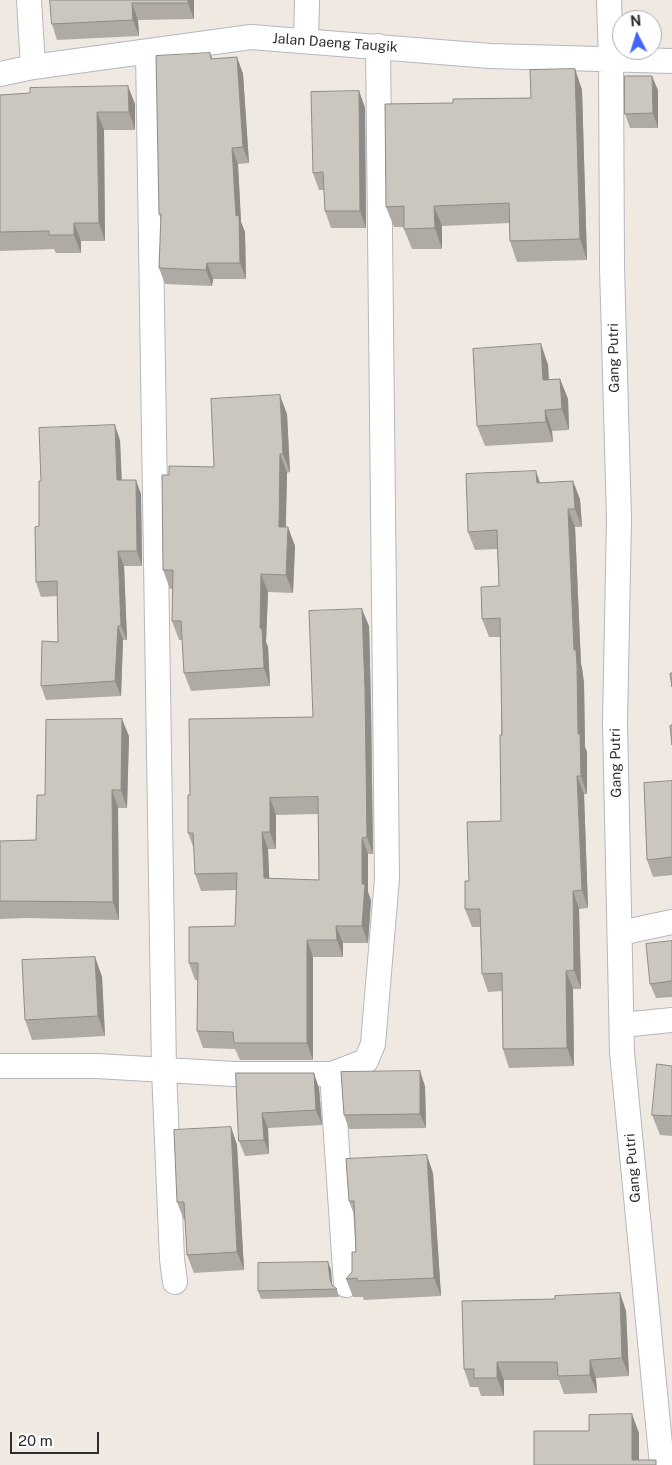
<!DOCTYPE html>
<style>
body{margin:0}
#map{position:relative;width:672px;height:1465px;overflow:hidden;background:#efe9e1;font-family:"Public Sans",sans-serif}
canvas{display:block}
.north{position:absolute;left:612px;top:10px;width:50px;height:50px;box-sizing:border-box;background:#fff;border:1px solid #ababab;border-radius:50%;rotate:355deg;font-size:14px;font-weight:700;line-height:20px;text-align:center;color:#2e2e2e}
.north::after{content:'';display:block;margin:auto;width:18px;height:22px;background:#4264fb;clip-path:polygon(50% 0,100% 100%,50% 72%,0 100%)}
.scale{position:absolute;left:10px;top:1432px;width:89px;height:22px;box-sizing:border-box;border:2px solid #2e2e2e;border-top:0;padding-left:6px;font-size:15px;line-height:18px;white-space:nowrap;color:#2e2e2e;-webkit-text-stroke:4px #fff;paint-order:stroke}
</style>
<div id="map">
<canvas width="672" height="1465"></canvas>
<div class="north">N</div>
<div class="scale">20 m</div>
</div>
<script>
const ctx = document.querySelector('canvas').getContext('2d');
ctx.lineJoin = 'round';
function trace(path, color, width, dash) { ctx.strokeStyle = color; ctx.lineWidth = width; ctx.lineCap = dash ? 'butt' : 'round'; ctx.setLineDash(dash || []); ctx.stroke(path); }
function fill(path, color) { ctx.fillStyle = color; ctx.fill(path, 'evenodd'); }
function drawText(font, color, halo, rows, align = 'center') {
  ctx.font = font + ' "Public Sans",sans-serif'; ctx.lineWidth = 4; ctx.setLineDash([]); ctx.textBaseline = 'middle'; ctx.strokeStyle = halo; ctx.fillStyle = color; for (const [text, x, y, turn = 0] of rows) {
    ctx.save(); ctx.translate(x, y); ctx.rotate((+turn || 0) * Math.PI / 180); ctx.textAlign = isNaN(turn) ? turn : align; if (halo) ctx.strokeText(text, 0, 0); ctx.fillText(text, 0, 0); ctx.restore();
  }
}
const minor = new Path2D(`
 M 29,0 L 33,67
 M 609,0 L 611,60 L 612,267 L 619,519 L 615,723 L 622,1052 L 662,1465
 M 306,41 L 307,0
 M 148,52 L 164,1070 L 172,1259 L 175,1282
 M 0,74 L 33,67 L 251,37 L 490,56 L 672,61
 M 620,933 L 672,922
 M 622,1025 L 672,1020
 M 0,1066 L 97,1066 L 234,1074 L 332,1074 L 366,1061 L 373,1044 L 387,878 L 378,46
 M 332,1074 L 346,1285`);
const wall = new Path2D(`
 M 50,0 L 194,0 L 194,19 L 138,20 L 139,36 L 57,40 L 52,24 Z
 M 210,53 L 213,59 L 237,57 L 243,74 L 249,163 L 238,164 L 241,222 L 245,232 L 246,279 L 213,279 L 212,286 L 165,284 L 159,268 L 161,220 L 159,214 Z
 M 575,69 L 582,90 L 587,260 L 517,262 L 510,241 L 509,223 L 442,226 L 442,249 L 412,249 L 404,229 L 404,227 L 394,227 L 386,207 L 453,103 L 531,98 Z
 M 658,90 L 658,128 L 630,128 L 625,114 Z
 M 359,91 L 365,108 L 366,228 L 331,228 L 325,211 L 324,190 L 319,190 L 313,173 Z
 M 0,95 L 135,104 L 135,130 L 104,130 L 105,241 L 81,241 L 81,253 L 56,253 L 54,249 L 0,251 Z
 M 541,344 L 548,365 L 549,379 L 560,379 L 568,399 L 569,430 L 552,431 L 553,442 L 485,446 L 477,426 Z
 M 287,414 L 290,472 L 287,473 L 286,527 L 295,546 L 293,593 L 268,592 L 266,642 L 268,647 L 270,686 L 191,691 L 184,673 L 182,640 L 179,640 L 172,621 L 173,589 L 170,589 L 163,570 L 169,475 L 214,467 Z
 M 120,440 L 122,480 L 141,494 L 142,566 L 124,566 L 127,640 L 123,640 L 121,696 L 46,700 L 41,686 L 58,642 L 58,596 L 41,597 L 36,582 L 41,481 Z
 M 540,483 L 580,499 L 582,527 L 575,527 L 581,664 L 582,668 L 584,683 L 585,747 L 587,752 L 587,794 L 584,794 L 588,908 L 579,909 L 581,989 L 573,989 L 574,1066 L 509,1068 L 503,1049 L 502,991 L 488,992 L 482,974 L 480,927 L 472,927 L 465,909 L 469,881 L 501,821 L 501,637 L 489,637 L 482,619 L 499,586 L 497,549 L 475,550 L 468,532 Z
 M 369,626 L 371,706 L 373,854 L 368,854 L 368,892 L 371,900 L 368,943 L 343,943 L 343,957 L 313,957 L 313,1060 L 240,1060 L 235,1049 L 203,1048 L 197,1031 L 198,980 L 195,980 L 189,963 L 235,926 L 236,890 L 201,891 L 195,874 L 194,849 L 188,833 L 190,795 L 313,717 ZM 318,814 L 319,880 L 269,879 L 268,849 L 276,849 L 276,815 Z
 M 129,736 L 127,808 L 118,808 L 119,920 L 25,918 L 0,919 L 0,841 L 36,840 L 45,795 Z
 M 672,781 L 672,875 L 653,877 L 647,860 Z
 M 672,941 L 672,997 L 656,998 L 650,984 Z
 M 95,957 L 102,977 L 105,1036 L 32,1040 L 25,1020 Z
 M 672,1066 L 672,1136 L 660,1135 L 652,1115 Z
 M 236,1073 L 319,1088 L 322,1125 L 268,1128 L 269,1154 L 245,1156 L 239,1141 Z
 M 425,1086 L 426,1128 L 349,1129 L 344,1115 Z
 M 231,1127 L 237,1145 L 244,1270 L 194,1273 L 187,1255 L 185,1220 L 184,1220 L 177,1202 Z
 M 433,1173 L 441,1296 L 364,1300 L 363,1297 L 353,1297 L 346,1279 L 352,1272 L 356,1252 L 355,1217 L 349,1201 Z
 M 328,1262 L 331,1270 L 332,1285 L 337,1289 L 339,1297 L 261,1299 L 258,1291 Z
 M 620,1293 L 626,1311 L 629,1376 L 596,1378 L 597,1393 L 564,1394 L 559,1380 L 504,1380 L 504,1396 L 481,1396 L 478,1387 L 470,1387 L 464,1369 L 555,1299 Z`);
const shadedWall = new Path2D(`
 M 188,0 L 194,0 L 194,19 L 188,3 Z
 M 132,3 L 138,20 L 139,36 L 133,20 Z
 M 237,57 L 243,74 L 249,163 L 243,147 Z
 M 575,69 L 582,90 L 587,260 L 580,239 Z
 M 652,76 L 658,90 L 658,128 L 653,113 Z
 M 128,86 L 135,104 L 135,130 L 129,112 Z
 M 359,91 L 365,108 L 366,228 L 360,211 Z
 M 97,112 L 104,130 L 105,241 L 99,223 Z
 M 232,148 L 238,164 L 241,222 L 245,232 L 246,279 L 240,263 L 236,216 Z
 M 434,206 L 442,226 L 442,249 L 435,228 Z
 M 74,223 L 81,241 L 81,253 L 74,235 Z
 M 207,263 L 213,279 L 212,286 L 206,270 Z
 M 541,344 L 548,365 L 550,400 L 543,380 Z
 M 560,379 L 568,399 L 569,430 L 562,409 Z
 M 280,395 L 287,414 L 290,472 L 283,454 Z
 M 545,410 L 552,431 L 553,442 L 546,422 Z
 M 115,425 L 120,440 L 122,495 L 117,480 Z
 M 280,454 L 287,473 L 285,546 L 279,527 Z
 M 536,471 L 542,489 L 537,483 Z
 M 136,480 L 141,494 L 142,566 L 137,551 Z
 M 573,481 L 580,499 L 582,527 L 575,509 Z
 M 568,509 L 575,527 L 581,664 L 582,668 L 584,683 L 585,747 L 587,752 L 587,794 L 581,776 L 574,650 Z
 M 288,527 L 295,546 L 293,593 L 286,575 Z
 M 118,551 L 124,566 L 127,640 L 121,626 Z
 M 261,574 L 268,592 L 266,642 L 268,647 L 270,686 L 264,668 L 260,628 Z
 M 362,609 L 369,626 L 371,706 L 373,854 L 367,837 Z
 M 118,626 L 123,640 L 121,696 L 115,681 Z
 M 122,719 L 129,736 L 127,808 L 121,790 Z
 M 577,776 L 584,794 L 588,908 L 582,890 Z
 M 112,790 L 118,808 L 119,920 L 113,902 Z
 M 270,798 L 276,815 L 276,849 L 270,832 Z
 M 262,832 L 268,849 L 270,895 L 264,878 Z
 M 362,838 L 368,854 L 368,892 L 371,900 L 368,943 L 362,926 Z
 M 573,891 L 579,909 L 581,989 L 574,970 Z
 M 336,926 L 343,943 L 343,957 L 337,940 Z
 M 307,940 L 313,957 L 313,1060 L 307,1043 Z
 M 95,957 L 102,977 L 105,1036 L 98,1016 Z
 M 566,971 L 573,989 L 574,1066 L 567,1048 Z
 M 420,1071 L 425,1086 L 426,1128 L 420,1114 Z
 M 314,1073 L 319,1088 L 322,1125 L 316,1110 Z
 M 262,1113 L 268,1128 L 269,1154 L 264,1140 Z
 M 231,1127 L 237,1145 L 244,1270 L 237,1252 Z
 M 427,1155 L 433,1173 L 441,1296 L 434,1278 Z
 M 328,1262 L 331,1270 L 332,1286 L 330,1279 Z
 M 620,1293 L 626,1311 L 629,1376 L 622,1358 Z
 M 590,1360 L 596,1378 L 597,1393 L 590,1375 Z
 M 497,1362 L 504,1380 L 504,1396 L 497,1378 Z
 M 632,1414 L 639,1433 L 639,1465 L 632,1460 Z`);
const building = new Path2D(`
 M 50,0 L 188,0 L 188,3 L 132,3 L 133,20 L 52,24 Z
 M 210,53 L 211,59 L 237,57 L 243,147 L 232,148 L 236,216 L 239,215 L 240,263 L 207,263 L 206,270 L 159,268 L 161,214 L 159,214 L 156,56 Z
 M 575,69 L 580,239 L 510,241 L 509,203 L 434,206 L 435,228 L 404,229 L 404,206 L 386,207 L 385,104 L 453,103 L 453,99 L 531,98 L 530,70 Z
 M 625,76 L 652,76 L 653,113 L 625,114 Z
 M 128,86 L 129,112 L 97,112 L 99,223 L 74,223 L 74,235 L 49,235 L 49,231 L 0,232 L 0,95 L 30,93 L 30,88 Z
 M 359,91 L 360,211 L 325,211 L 323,172 L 313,173 L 311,92 Z
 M 541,344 L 543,380 L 560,379 L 562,409 L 545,410 L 546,422 L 477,426 L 473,349 Z
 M 280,395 L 283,454 L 280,454 L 279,527 L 288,527 L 286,575 L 261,574 L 260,628 L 262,628 L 264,668 L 184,673 L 181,621 L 172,621 L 173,570 L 163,570 L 162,475 L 169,475 L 169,466 L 214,467 L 211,399 Z
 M 115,425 L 117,480 L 136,480 L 137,551 L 118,551 L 121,626 L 118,626 L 115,681 L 41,686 L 42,641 L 58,642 L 57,581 L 36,582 L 35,527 L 39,526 L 39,481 L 41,481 L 39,428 Z
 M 536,471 L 537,483 L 573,481 L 575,509 L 568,509 L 574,650 L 576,650 L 577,665 L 578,734 L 580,734 L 581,776 L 577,776 L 582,890 L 573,891 L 574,970 L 566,971 L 567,1048 L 503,1049 L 502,973 L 482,974 L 480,909 L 465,909 L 465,881 L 469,881 L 467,822 L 501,821 L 500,735 L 502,735 L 500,618 L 482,619 L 481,587 L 499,586 L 497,530 L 468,532 L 466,474 Z
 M 362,609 L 365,689 L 367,837 L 362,838 L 362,884 L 365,884 L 362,926 L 336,926 L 337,940 L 307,940 L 307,1043 L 234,1043 L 233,1032 L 197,1031 L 198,963 L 189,963 L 189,927 L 235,926 L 237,873 L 195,874 L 193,833 L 188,833 L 188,795 L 190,795 L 189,719 L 313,717 L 309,611 ZM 318,797 L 319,880 L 264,878 L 262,832 L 270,832 L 270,798 Z
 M 672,673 L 672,687 L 670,674 Z
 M 122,719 L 121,790 L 112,790 L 113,902 L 0,901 L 0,841 L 36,840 L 37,795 L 45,795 L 46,720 Z
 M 672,725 L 672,745 L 670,726 Z
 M 672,781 L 672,857 L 647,860 L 644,783 Z
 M 672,941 L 672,981 L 650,984 L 646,944 Z
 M 95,957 L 98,1016 L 25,1020 L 22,960 Z
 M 657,1064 L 672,1066 L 672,1116 L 652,1115 Z
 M 420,1071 L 420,1114 L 344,1115 L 341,1072 Z
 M 236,1073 L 314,1073 L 316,1110 L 262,1113 L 264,1140 L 239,1141 Z
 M 231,1127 L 237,1252 L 187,1255 L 184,1202 L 177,1202 L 174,1130 Z
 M 427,1155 L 434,1278 L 357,1281 L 357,1278 L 346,1279 L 352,1272 L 352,1252 L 356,1252 L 354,1201 L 349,1201 L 346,1159 Z
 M 328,1262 L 330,1279 L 332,1285 L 337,1289 L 258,1291 L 258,1263 Z
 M 620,1293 L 622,1358 L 590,1360 L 590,1375 L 558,1376 L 557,1362 L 497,1362 L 497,1378 L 474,1378 L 474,1369 L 464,1369 L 462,1301 L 555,1299 L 555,1296 Z
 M 632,1414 L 632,1460 L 656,1460 L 656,1465 L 534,1465 L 534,1431 L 589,1431 L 589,1415 Z`);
const streetNames = [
 ["Jalan Daeng Taugik",335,43,4],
 ["Gang Putri",614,358,-91],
 ["Gang Putri",616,763,-91],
 ["Gang Putri",633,1168,-95]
];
trace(minor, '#b4b7c1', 26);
trace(minor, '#fff', 24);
fill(wall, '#afaba4');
fill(shadedWall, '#8e8b86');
fill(building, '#cbc7bf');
trace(building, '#8e8b86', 1);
drawText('14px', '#2e2e2e', '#fff', streetNames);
</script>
